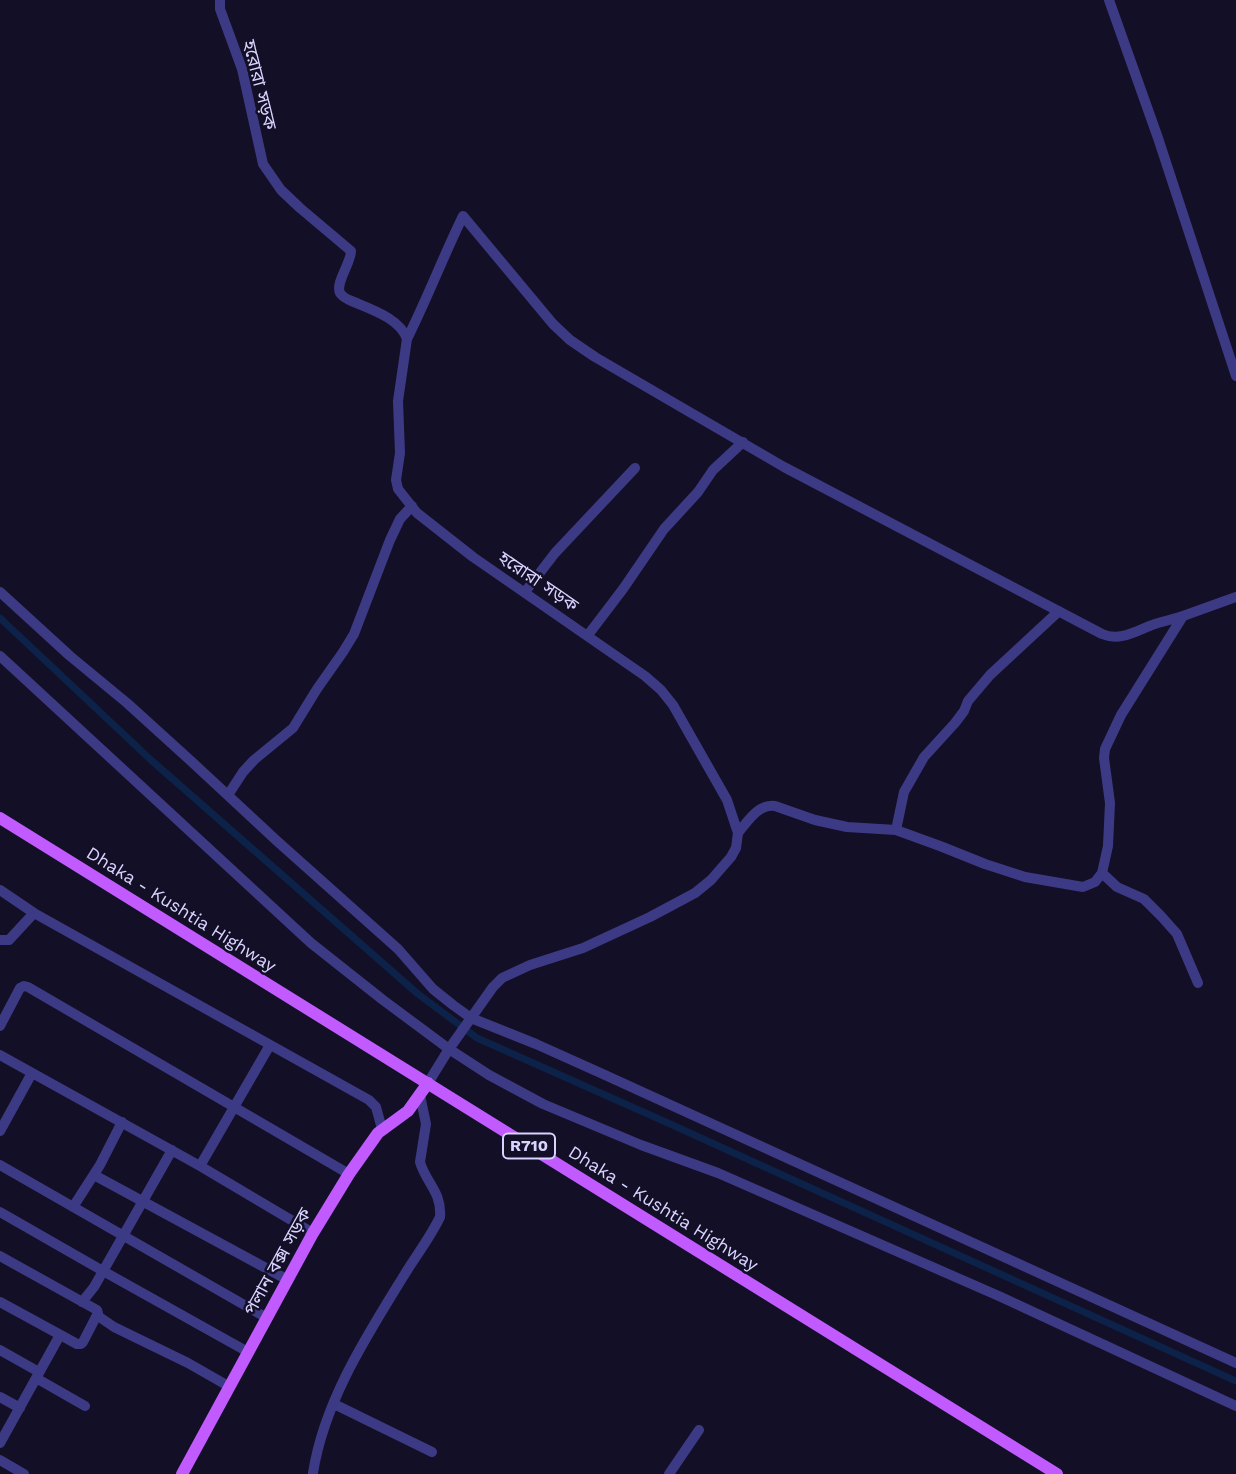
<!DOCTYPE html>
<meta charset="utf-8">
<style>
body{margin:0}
canvas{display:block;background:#130f26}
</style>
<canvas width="1236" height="1474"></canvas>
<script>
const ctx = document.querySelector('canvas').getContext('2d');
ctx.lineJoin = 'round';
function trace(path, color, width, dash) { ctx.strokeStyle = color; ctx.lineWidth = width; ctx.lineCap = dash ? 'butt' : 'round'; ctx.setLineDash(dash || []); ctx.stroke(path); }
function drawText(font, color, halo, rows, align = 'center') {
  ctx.font = font + ' "Work Sans","Noto Sans Bengali",sans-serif'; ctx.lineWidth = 5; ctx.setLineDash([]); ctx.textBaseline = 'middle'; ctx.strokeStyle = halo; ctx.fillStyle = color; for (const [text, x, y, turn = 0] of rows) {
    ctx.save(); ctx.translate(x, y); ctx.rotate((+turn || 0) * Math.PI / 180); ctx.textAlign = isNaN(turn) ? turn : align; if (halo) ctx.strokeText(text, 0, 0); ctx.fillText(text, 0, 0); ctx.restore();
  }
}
const canal = new Path2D(`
 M 0,618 L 151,760 L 418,994 L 477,1038 L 668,1123 L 1236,1381`);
const minor = new Path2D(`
 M 220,0 L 220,9 L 242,69 L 263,164 L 281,190 L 300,208 L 351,251 C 351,263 335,283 340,293 C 343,298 349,300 354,302 C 373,310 400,319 407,339 L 398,401 L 400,453 L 396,480 L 398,489 L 417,513 L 473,557 L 645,676 L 661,690 L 673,705 L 727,800 L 738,833 L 736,848 L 731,857 L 711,880 L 695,893 L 650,917 L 583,948 L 530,965 L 502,978 L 493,987 L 449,1049 L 428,1083
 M 1109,0 L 1158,138 L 1236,376
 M 407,339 C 427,299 443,257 463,216 L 553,324 L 570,340 L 595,357 L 784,467 L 1102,634 C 1121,642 1137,630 1155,624 C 1164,621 1174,619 1183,616
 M 0,592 L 70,656 L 127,703 L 192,762 L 277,841 L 398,949 L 433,989 L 453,1005 L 471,1018 L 536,1044 L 605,1075 L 1236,1363
 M 525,592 L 555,553 L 635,468
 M 588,635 L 623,589 L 664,529 L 698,492 L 713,470 L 743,442
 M 0,656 L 311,943 L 383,1000 L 449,1049 L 489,1075 L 543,1104 L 641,1145 L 718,1173 L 1001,1297 L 1236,1406
 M 228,795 L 243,772 L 254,760 L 293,728 L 317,689 L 343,652 L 354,634 L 390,540 L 400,519 L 412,506
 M 896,830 L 904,792 L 924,757 L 955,723 L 964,711 L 968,701 L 990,675 L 1059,611
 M 738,833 C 748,821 758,804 775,806 L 815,820 L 847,827 L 896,830 L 940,846 L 985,864 L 1025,877 L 1083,887 L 1095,882 L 1102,873 L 1117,887 L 1144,899 L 1161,916 L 1177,934 L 1198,983
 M 1102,873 L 1108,846 L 1110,803 L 1104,758 L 1105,749 L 1121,715 L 1183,616 L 1236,597
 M 0,890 L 34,913 L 369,1100 L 376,1107 L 382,1129
 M 0,940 L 9,940 L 34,913
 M 0,1026 L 20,988 L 24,986 L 28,987 L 349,1174
 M 0,1055 L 200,1166 L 313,1233
 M 0,1131 L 32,1073
 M 0,1165 L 267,1318
 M 200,1166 L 270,1045
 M 94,1175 L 288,1280
 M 73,1207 L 100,1165 L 122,1122
 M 0,1212 L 103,1271 L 248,1352
 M 0,1256 L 97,1310 L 98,1313 L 83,1342 L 81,1344 L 77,1344 L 0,1302
 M 82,1302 L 94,1287 L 172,1150
 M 98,1316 L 114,1327 L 188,1363 L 230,1387
 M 0,1350 L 39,1372
 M 36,1378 L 85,1406
 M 0,1397 L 20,1408
 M 334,1404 L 432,1452
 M 0,1443 L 60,1335
 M 0,1460 L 24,1474
 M 313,1473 C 324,1402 366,1337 403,1277 C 415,1257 430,1238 440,1217 C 442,1192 426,1183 420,1162 L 426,1124 L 420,1095
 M 669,1474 L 699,1430`);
const major = new Path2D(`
 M 0,818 L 1057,1474
 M 182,1474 L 313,1233 L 349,1174 L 378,1133 L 408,1111 L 428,1083`);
const shields = [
 [529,1146,52]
];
const shieldNames = [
 ["R710",529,1146]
];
const streetNames = [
 ["হরোরা সড়ক",259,85,76],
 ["হরোরা সড়ক",538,582,34],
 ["Dhaka - Kushtia Highway",181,910,32],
 ["Dhaka - Kushtia Highway",663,1209,32],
 ["পলান বক্স সড়ক",278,1262,-61]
];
trace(canal, '#0c2248', 7);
trace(minor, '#3d3a85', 10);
trace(major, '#c25bff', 12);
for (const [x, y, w] of shields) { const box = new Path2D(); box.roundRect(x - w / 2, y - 12.5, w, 25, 5); ctx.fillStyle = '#130f26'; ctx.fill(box); trace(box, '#d9d4ff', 2); }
drawText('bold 16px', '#d9d4ff', null, shieldNames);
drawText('18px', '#d9d4ff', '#130f26', streetNames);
</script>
